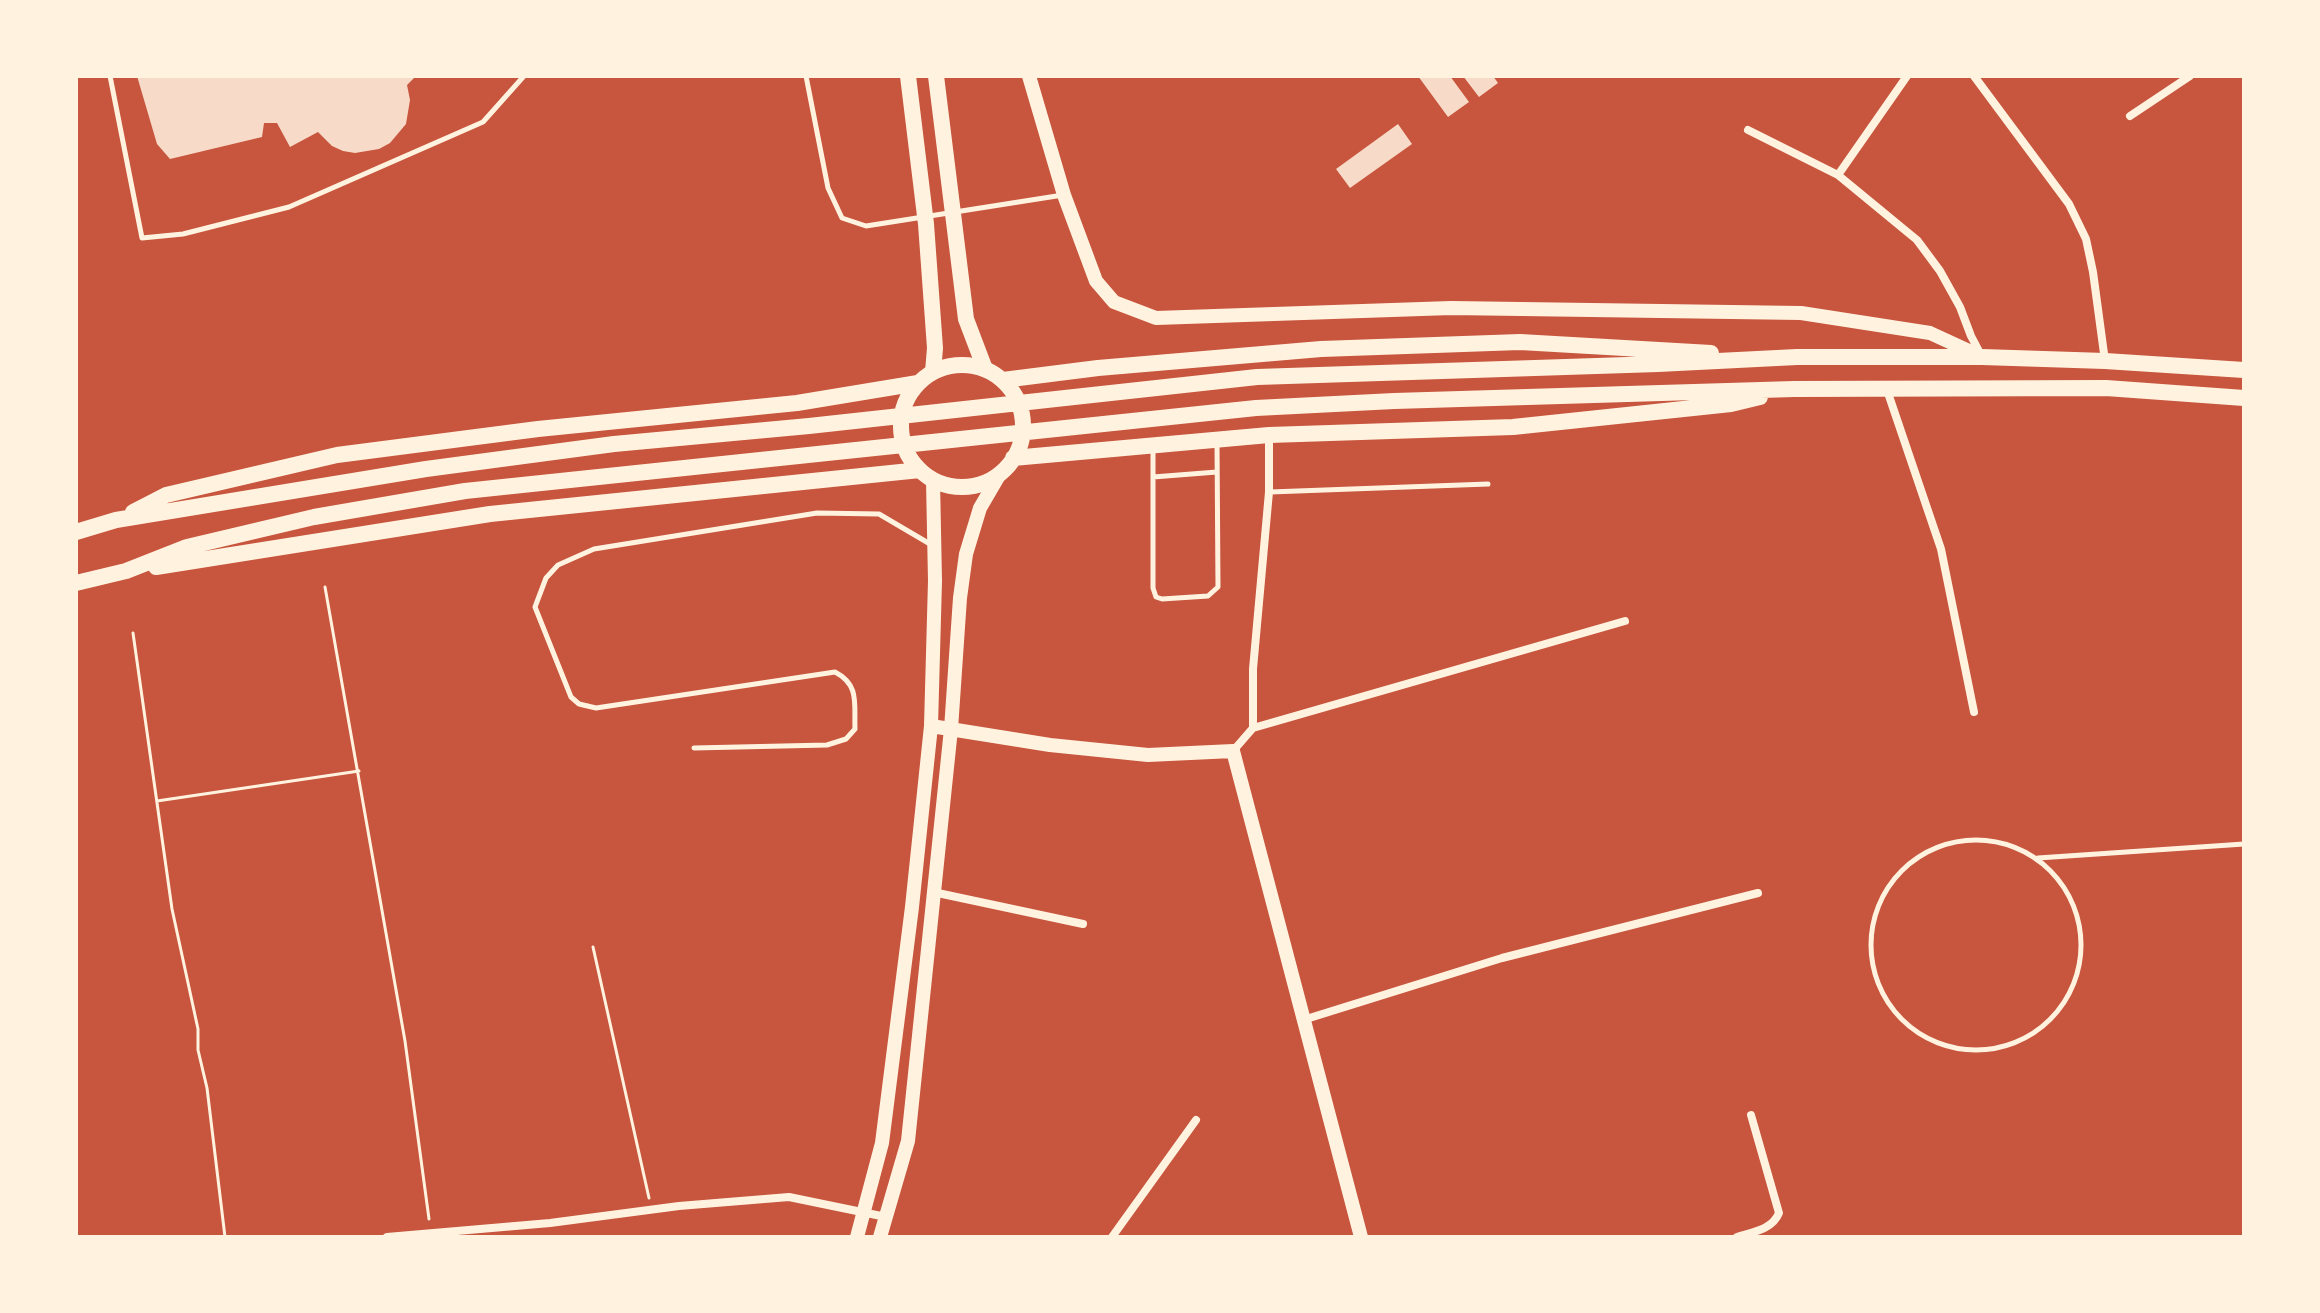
<!DOCTYPE html>
<style>
body{margin:0}
#map{position:relative;width:2320px;height:1313px;overflow:hidden;background:#c8553d;font-family:"Roboto Condensed",sans-serif}
canvas{display:block}
.frame{position:absolute;inset:0;border:78px solid #fff3e0;pointer-events:none}
</style>
<div id="map">
<canvas width="2320" height="1313"></canvas>
<div class="frame"></div>
</div>
<script>
const ctx = document.querySelector('canvas').getContext('2d');
ctx.lineJoin = 'round';
function fill(path, color) { ctx.fillStyle = color; ctx.fill(path, 'evenodd'); }
function trace(path, color, width, dash) { ctx.strokeStyle = color; ctx.lineWidth = width; ctx.lineCap = dash ? 'butt' : 'round'; ctx.setLineDash(dash || []); ctx.stroke(path); }
const building = new Path2D(`
 M 137,76 L 416,76 L 407,85 L 410,100 L 406,124 L 390,143 L 379,149 L 355,153 L 343,151 L 332,146 L 318,132 L 290,147 L 277,123 L 264,123 L 262,137 L 170,159 L 157,144 Z
 M 1418,76 L 1450,76 L 1469,102 L 1448,117 Z
 M 1463,76 L 1493,76 L 1498,83 L 1479,97 Z
 M 1398,124 L 1412,144 L 1350,188 L 1336,169 Z`);
const path = new Path2D(`
 M 325,587 L 405,1041 L 429,1219
 M 133,633 L 172,909 L 198,1029 L 198,1050 L 207,1088 L 225,1237
 M 157,801 L 359,771
 M 593,947 L 649,1198`);
const service = new Path2D(`
 M 110,76 L 142,238 L 183,234 L 289,207 L 483,122 L 524,76
 M 806,76 L 828,188 L 842,218 L 866,226 L 1063,195
 M 1153,447 L 1153,588 L 1156,597 L 1162,599 L 1208,596 L 1218,587 L 1217,442
 M 1153,477 L 1217,472
 M 1270,492 L 1488,484
 M 694,748 L 827,745 L 846,739 L 855,729 C 854,704 860,685 835,672 L 596,708 L 579,704 L 571,697 L 535,607 L 546,578 L 558,565 L 594,549 L 817,513 L 879,514 L 930,544
 M1871 945a105 105 0 1 1 210 0a105 105 0 1 1-210 0Z
 M 2038,858 L 2244,844`);
const minor = new Path2D(`
 M 1974,76 L 2069,204 L 2086,239 L 2093,272 L 2105,361
 M 2130,116 L 2190,76
 M 1748,130 L 1838,175 L 1917,240 L 1940,271 L 1960,307 L 1971,336 L 1981,355
 M 1838,175 L 1907,76
 M 1887,390 L 1941,549 L 1974,712
 M 1253,728 L 1625,621
 M 1233,751 L 1253,728 L 1253,669 L 1269,492 L 1269,435
 M 933,892 L 1083,924
 M 1303,1020 L 1502,958 L 1758,893
 M 387,1237 L 550,1223 L 679,1206 L 789,1197 L 886,1217
 M 1112,1237 L 1196,1120
 M 1737,1237 C 1752,1232 1772,1230 1779,1213 L 1751,1115`);
const secondary = new Path2D(`
 M 1029,76 L 1064,195 L 1096,281 L 1114,302 L 1156,318 L 1451,308 L 1801,313 L 1930,333 L 1980,356
 M 931,726 L 1050,745 L 1148,755 L 1233,751 L 1361,1237
 M 857,1237 L 882,1143 L 912,907 L 931,726 L 935,581 L 933,480
 M 880,1237 L 908,1141 L 951,729 L 960,598 L 966,554 L 980,508 L 1001,472`);
const primary = new Path2D(`
 M 908,76 L 926,224 L 935,348 L 933,372
 M 936,76 L 966,319 L 985,369`);
const trunk = new Path2D(`
 M901 426a61 61 0 1 1 122 0a61 61 0 1 1-122 0Z
 M 1003,380 L 1098,368 L 1321,349 L 1520,342 L 1711,353
 M 1013,458 L 1269,435 L 1513,427 L 1731,404 L 1760,397
 M 133,512 L 166,495 L 337,455 L 538,429 L 797,403 L 918,383
 M 76,532 L 116,520 L 426,469 L 614,444 L 809,426 L 1257,377 L 1658,364 L 1797,357 L 1982,357 L 2105,361 L 2244,370
 M 156,567 L 490,514 L 920,470
 M 76,583 L 126,571 L 187,547 L 314,517 L 465,491 L 1256,408 L 1394,401 L 1794,389 L 2106,388 L 2244,398`);
fill(building, '#f7dbc8');
trace(path, '#fff3e0', 3);
trace(service, '#fff3e0', 5);
trace(minor, '#fff3e0', 8);
trace(secondary, '#fff3e0', 14);
trace(primary, '#fff3e0', 16);
trace(trunk, '#fff3e0', 16);
</script>
